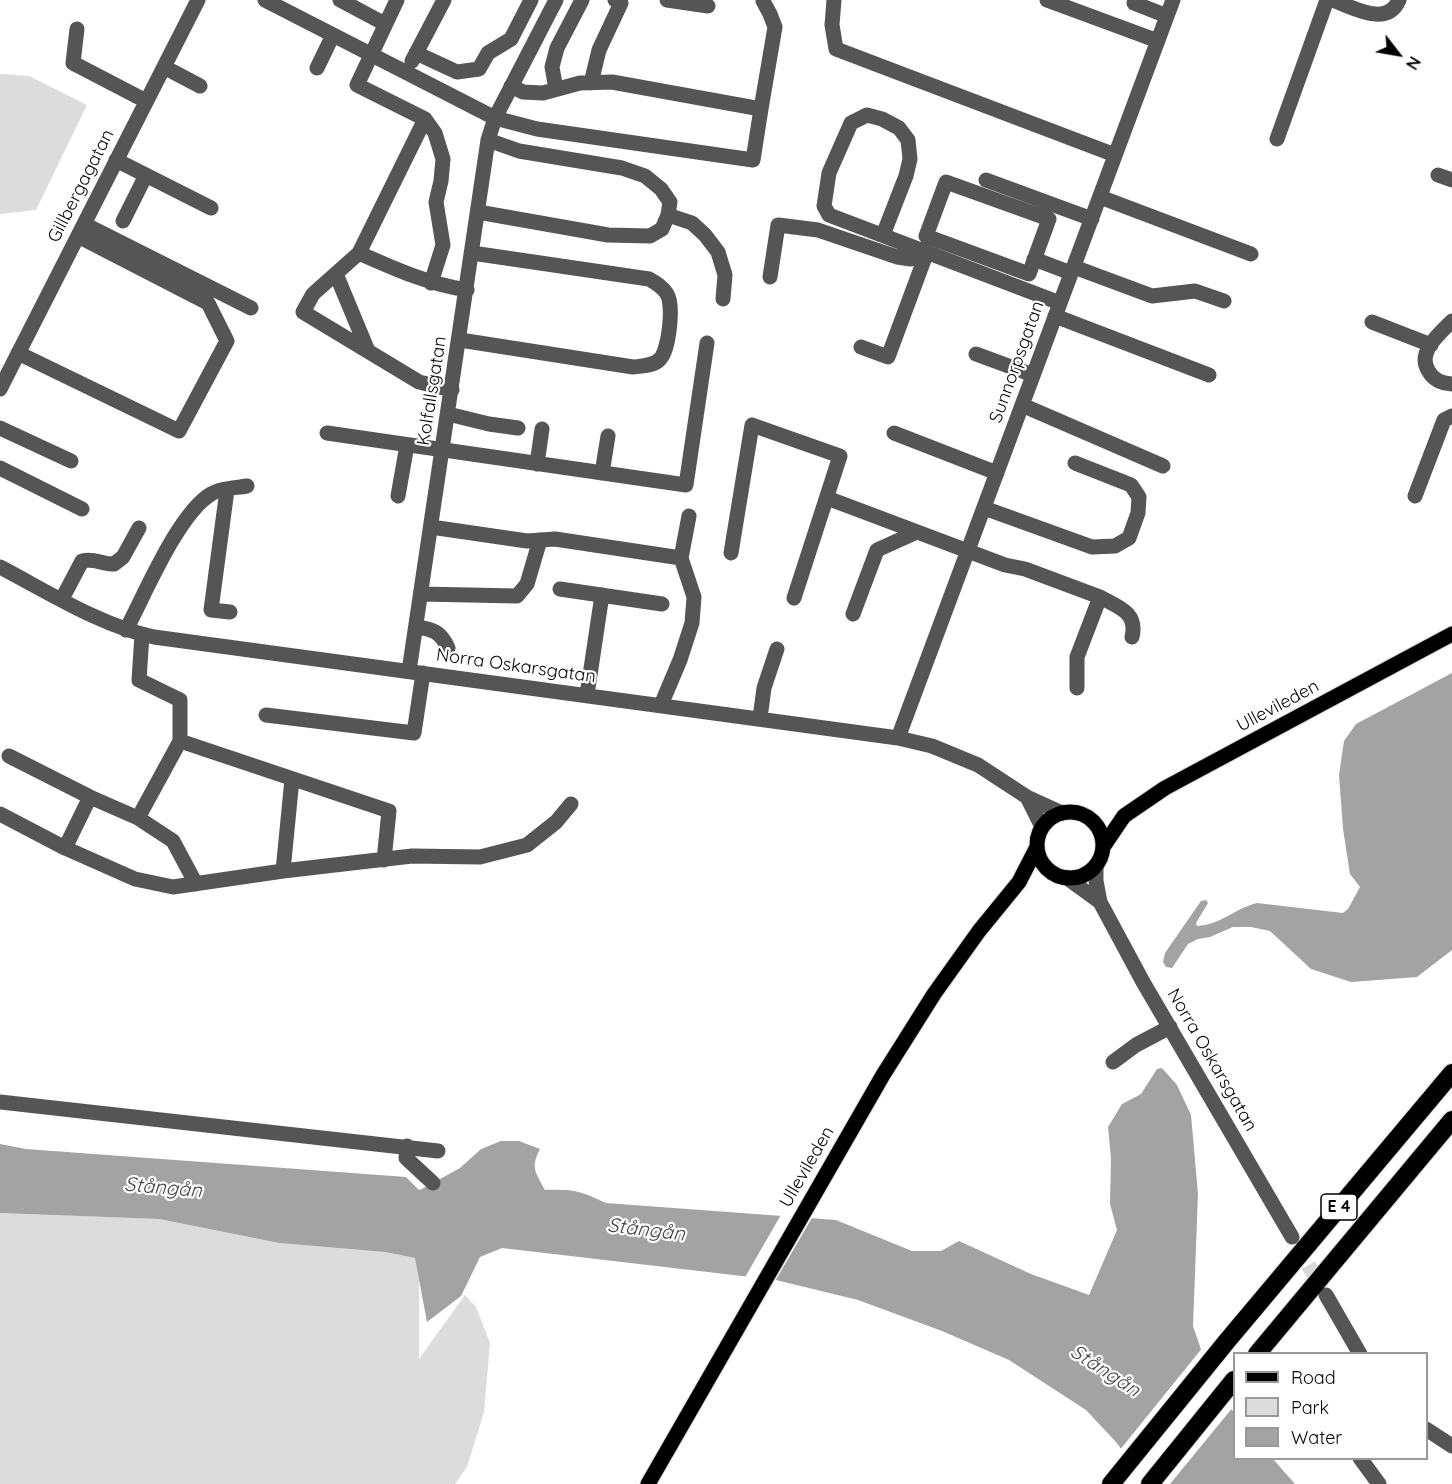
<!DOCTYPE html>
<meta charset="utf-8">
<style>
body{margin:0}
#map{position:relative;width:1452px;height:1484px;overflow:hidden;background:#fff;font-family:Quicksand,sans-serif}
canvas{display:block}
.legend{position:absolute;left:1233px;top:1352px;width:195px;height:108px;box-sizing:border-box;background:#fff;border:2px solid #999;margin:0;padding:8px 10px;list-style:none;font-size:18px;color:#000}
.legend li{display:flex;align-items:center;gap:12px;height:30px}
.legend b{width:30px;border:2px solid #999}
.north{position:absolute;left:1368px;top:24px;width:60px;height:60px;-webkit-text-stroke:4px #fff;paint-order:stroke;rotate:121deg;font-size:16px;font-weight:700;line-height:24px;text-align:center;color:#000}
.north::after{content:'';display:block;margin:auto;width:21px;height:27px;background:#000;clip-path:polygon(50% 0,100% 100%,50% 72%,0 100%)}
</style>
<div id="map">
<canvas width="1452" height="1484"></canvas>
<ul class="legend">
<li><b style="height:8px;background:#000"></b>Road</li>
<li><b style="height:16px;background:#dcdcdc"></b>Park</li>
<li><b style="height:16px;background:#a3a3a3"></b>Water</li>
</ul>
<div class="north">N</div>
</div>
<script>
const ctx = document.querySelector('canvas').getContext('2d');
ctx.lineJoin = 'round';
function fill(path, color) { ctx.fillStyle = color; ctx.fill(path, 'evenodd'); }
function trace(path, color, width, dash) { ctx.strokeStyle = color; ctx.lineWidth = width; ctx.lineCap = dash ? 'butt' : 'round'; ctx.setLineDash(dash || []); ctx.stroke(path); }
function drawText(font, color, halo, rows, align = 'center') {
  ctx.font = font + ' Quicksand,sans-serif'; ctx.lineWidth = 4.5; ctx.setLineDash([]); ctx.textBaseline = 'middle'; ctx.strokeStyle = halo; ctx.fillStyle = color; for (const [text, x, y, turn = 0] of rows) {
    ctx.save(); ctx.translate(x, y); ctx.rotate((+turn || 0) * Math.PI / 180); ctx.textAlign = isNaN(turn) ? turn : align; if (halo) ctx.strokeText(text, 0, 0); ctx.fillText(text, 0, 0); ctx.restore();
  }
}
const green = new Path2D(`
 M 0,74 L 29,76 L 87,105 L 36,210 L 0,214 Z
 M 0,1213 L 159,1219 L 279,1243 L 385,1252 L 415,1258 L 419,1274 L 419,1359 L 465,1295 L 476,1307 L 490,1343 L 484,1412 L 467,1467 L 455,1484 L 0,1484 Z`);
const water = new Path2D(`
 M 1452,673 L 1452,950 L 1417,977 L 1351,982 L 1311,969 L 1270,931 L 1251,927 L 1233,927 L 1210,937 L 1198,939 L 1188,944 L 1172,968 L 1166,967 L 1163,962 L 1165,953 L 1201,901 L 1206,900 L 1208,903 L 1196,923 L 1197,926 C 1223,924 1233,909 1257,903 L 1343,913 L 1348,909 L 1360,887 L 1350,874 L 1343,829 L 1339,775 L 1344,741 L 1356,724 Z
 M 1162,1068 L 1177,1085 L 1191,1115 L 1198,1194 L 1193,1326 L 1210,1376 L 1234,1413 L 1234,1458 L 1273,1459 L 1295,1484 L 1147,1484 L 1116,1442 L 1086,1410 L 1009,1360 L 942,1331 L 858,1300 L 776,1280 L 502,1248 L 480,1257 L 461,1296 L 427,1322 L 415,1258 L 385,1252 L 279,1243 L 159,1219 L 0,1213 L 0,1144 L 26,1149 L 406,1177 L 418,1189 L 420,1190 L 460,1168 L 481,1149 L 501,1141 L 519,1141 L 540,1149 C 530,1168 536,1173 545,1190 C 574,1189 580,1191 606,1203 L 836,1220 L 912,1251 L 941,1251 L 959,1241 L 1031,1274 L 1089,1295 L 1117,1230 L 1110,1204 L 1111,1158 L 1108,1127 L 1122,1104 L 1141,1094 L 1157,1069 Z`);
const pier = new Path2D(`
 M 782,1213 L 813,1216 L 774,1283 L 744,1279 Z
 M 1203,1347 L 1213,1375 L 1234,1406 L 1170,1484 L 1143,1484 L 1119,1451 Z`);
const minorTunnel = new Path2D(`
 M 1297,1245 L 1322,1289`);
const minor = new Path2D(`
 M 265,0 L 495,118 L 537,129 L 753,160 L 761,109 L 612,82 L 580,83 L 543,93 L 523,92 L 511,86
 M 340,0 L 385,24
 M 397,0 L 357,85 L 425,119 L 359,253 C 395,269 428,284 467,290
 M 667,0 L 708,6
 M 834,0 L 832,25 L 836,49 L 1115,155
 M 1047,0 L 1158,41
 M 1135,0 L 1134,3 L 1167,16
 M 1332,0 C 1353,7 1387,28 1399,0
 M 77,29 L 73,63 L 146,101
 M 416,53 L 457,72 L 479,69 L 488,53 L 511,39 L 531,0
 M 412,61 L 444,0
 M 164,67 L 200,86
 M 317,68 L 333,35
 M 591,83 L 599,50 L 621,3 L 615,0
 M 556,89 L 552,67 L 557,48 L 582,0
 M 761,109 L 775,27 L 770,14 L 763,1
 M 425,119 L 435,133 L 443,159 L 441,181 L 436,202 L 443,245 L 431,283
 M 1277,139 L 1327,0
 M 116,160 L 211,208
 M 1438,175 L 1452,180
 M 986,180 L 1092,219
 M 946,182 L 1049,219 L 1029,274 L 926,236 Z
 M 1100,197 L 1251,254
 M 478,212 L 608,235 L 650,236 L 662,229 L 668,215 L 670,202 L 661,189 L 645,176 L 622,168 L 519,151 L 488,140
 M 668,215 L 692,223 L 705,235 L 718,252 L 725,275 L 723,299
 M 123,221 L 146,175
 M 84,224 L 251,308
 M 883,235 L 906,176 L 910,159 L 908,140 L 899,128 L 882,119 L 867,115 L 851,123 L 829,173 L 824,206 L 829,215 L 1060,303
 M 359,253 L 313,294 L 303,312 L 419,382 L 452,390
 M 1034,259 L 1071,273
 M 1074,267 L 1152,296 L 1195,291 L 1224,301
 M 336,274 L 368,351
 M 770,277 L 778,225 L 818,230 L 897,257 L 911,259 L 927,252
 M 1055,316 L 1209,375
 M 1452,321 C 1440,333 1417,352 1428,370 C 1433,380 1441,383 1452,384
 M 1372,322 L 1431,345
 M 460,340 L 633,367 C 642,366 654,366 660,359 C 669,350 674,305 667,294 C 663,287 656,283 649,279 L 472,253
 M 861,347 L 888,357 L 927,252
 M 18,353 L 179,431 L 227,341 L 208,303 L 78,236
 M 976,354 L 1033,375
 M 0,389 L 198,0
 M 1022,405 L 1163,466
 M 448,414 L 489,424 L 518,428
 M 0,428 L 71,461
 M 327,433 L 686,485 L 707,343
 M 894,433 L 997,473
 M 537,464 L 542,429
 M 0,468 L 82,509
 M 602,473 L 608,436
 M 227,490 L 211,610 L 230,612
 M 398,496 L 407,445
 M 1415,496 L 1444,420 L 1452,416
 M 827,498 L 1005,565 L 1025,569 L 1100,597 L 1077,657 L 1077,688
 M 984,508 L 1092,547 L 1115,546 L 1129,538 L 1138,513 L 1139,497 L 1131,485 L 1075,463
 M 431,527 L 527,541 L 555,539 L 681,558
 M 731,553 L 752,425 L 840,456 L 794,598
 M 0,567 C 48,592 101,626 154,637 L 898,738 L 932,746 L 978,765 L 1027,797 L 1062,813
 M 560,589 L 662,604
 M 421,594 L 517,596 L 527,584 L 540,540
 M 1100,597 C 1118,607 1138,612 1132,637
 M 62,599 L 82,561 C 95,558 101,564 114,564 L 123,557 L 139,528
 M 853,614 L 877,550 L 917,532
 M 416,627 C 433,629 441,632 448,648
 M 126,630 C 145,594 178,514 211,494 C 220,488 236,488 247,486
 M 142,635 L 139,680 L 180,700 L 180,741
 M 409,671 L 488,140 L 495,118 L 556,0
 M 587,695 L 602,595
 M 661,705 L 680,660 L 692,623 L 694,597 L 681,558 L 689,516
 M 266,715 L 414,733 L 423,673
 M 760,718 L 764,688 L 777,649
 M 898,738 L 1173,0
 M 90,797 L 138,818 L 180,741 L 389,811 L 384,860
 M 1027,797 L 1042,827
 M 0,814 L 65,848 L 90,797 L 9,756
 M 138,818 L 173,841 L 196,884
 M 65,848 L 135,879 L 173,887 L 283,871 L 412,856 L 480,857 L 527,845 L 556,822 L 571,804
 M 1096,866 L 1096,881 L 1100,902 L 1143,982 L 1292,1237
 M 283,871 L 292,779
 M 1067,878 L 1100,902
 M 1113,1062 L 1136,1045 L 1170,1027
 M 0,1102 L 438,1151
 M 407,1146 L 406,1158 L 433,1183
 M 1326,1295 L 1360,1354
 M 1426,1429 L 1452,1446
 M 1360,1458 L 1379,1484`);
const major = new Path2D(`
 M1037 845a33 33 0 1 1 66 0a33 33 0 1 1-66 0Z
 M 1103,847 L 1124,816 L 1165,788 L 1452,634
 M 648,1484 L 883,1075 L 934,994 L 979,931 L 1019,882 L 1037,847`);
const highway = new Path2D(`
 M 1257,1354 L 1452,1120
 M 1111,1484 L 1227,1341 L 1452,1073
 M 1150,1484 L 1234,1380`);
const shields = [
 [1339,1207,36]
];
const shieldNames = [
 ["E 4",1339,1207]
];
const streetNames = [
 ["Gillbergagatan",81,186,-63],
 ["Sunnorpsgatan",1017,362,-70],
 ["Kolfallsgatan",432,391,-81],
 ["Norra Oskarsgatan",516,666,8],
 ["Ullevileden",1278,706,-28],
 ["Norra Oskarsgatan",1212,1060,60],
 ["Ullevileden",807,1167,-60]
];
const waterNames = [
 ["Stångån",163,1188,5],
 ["Stångån",646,1230,7],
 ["Stångån",1105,1371,33]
];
fill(green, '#dcdcdc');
fill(water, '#a3a3a3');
fill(pier, '#fff');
trace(minorTunnel, '#d9d9d9', 15, [15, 8]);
trace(major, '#dbdbdb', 17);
trace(highway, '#dbdbdb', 20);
trace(minor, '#555', 15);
trace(major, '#000', 15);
trace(highway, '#000', 18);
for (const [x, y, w] of shields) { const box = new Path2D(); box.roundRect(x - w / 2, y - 13, w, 26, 4.5); ctx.fillStyle = '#fff'; ctx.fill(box); trace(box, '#000', 1.5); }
drawText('bold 16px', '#000', null, shieldNames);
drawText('18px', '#000', '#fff', streetNames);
drawText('italic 20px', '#444', '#fff', waterNames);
</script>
